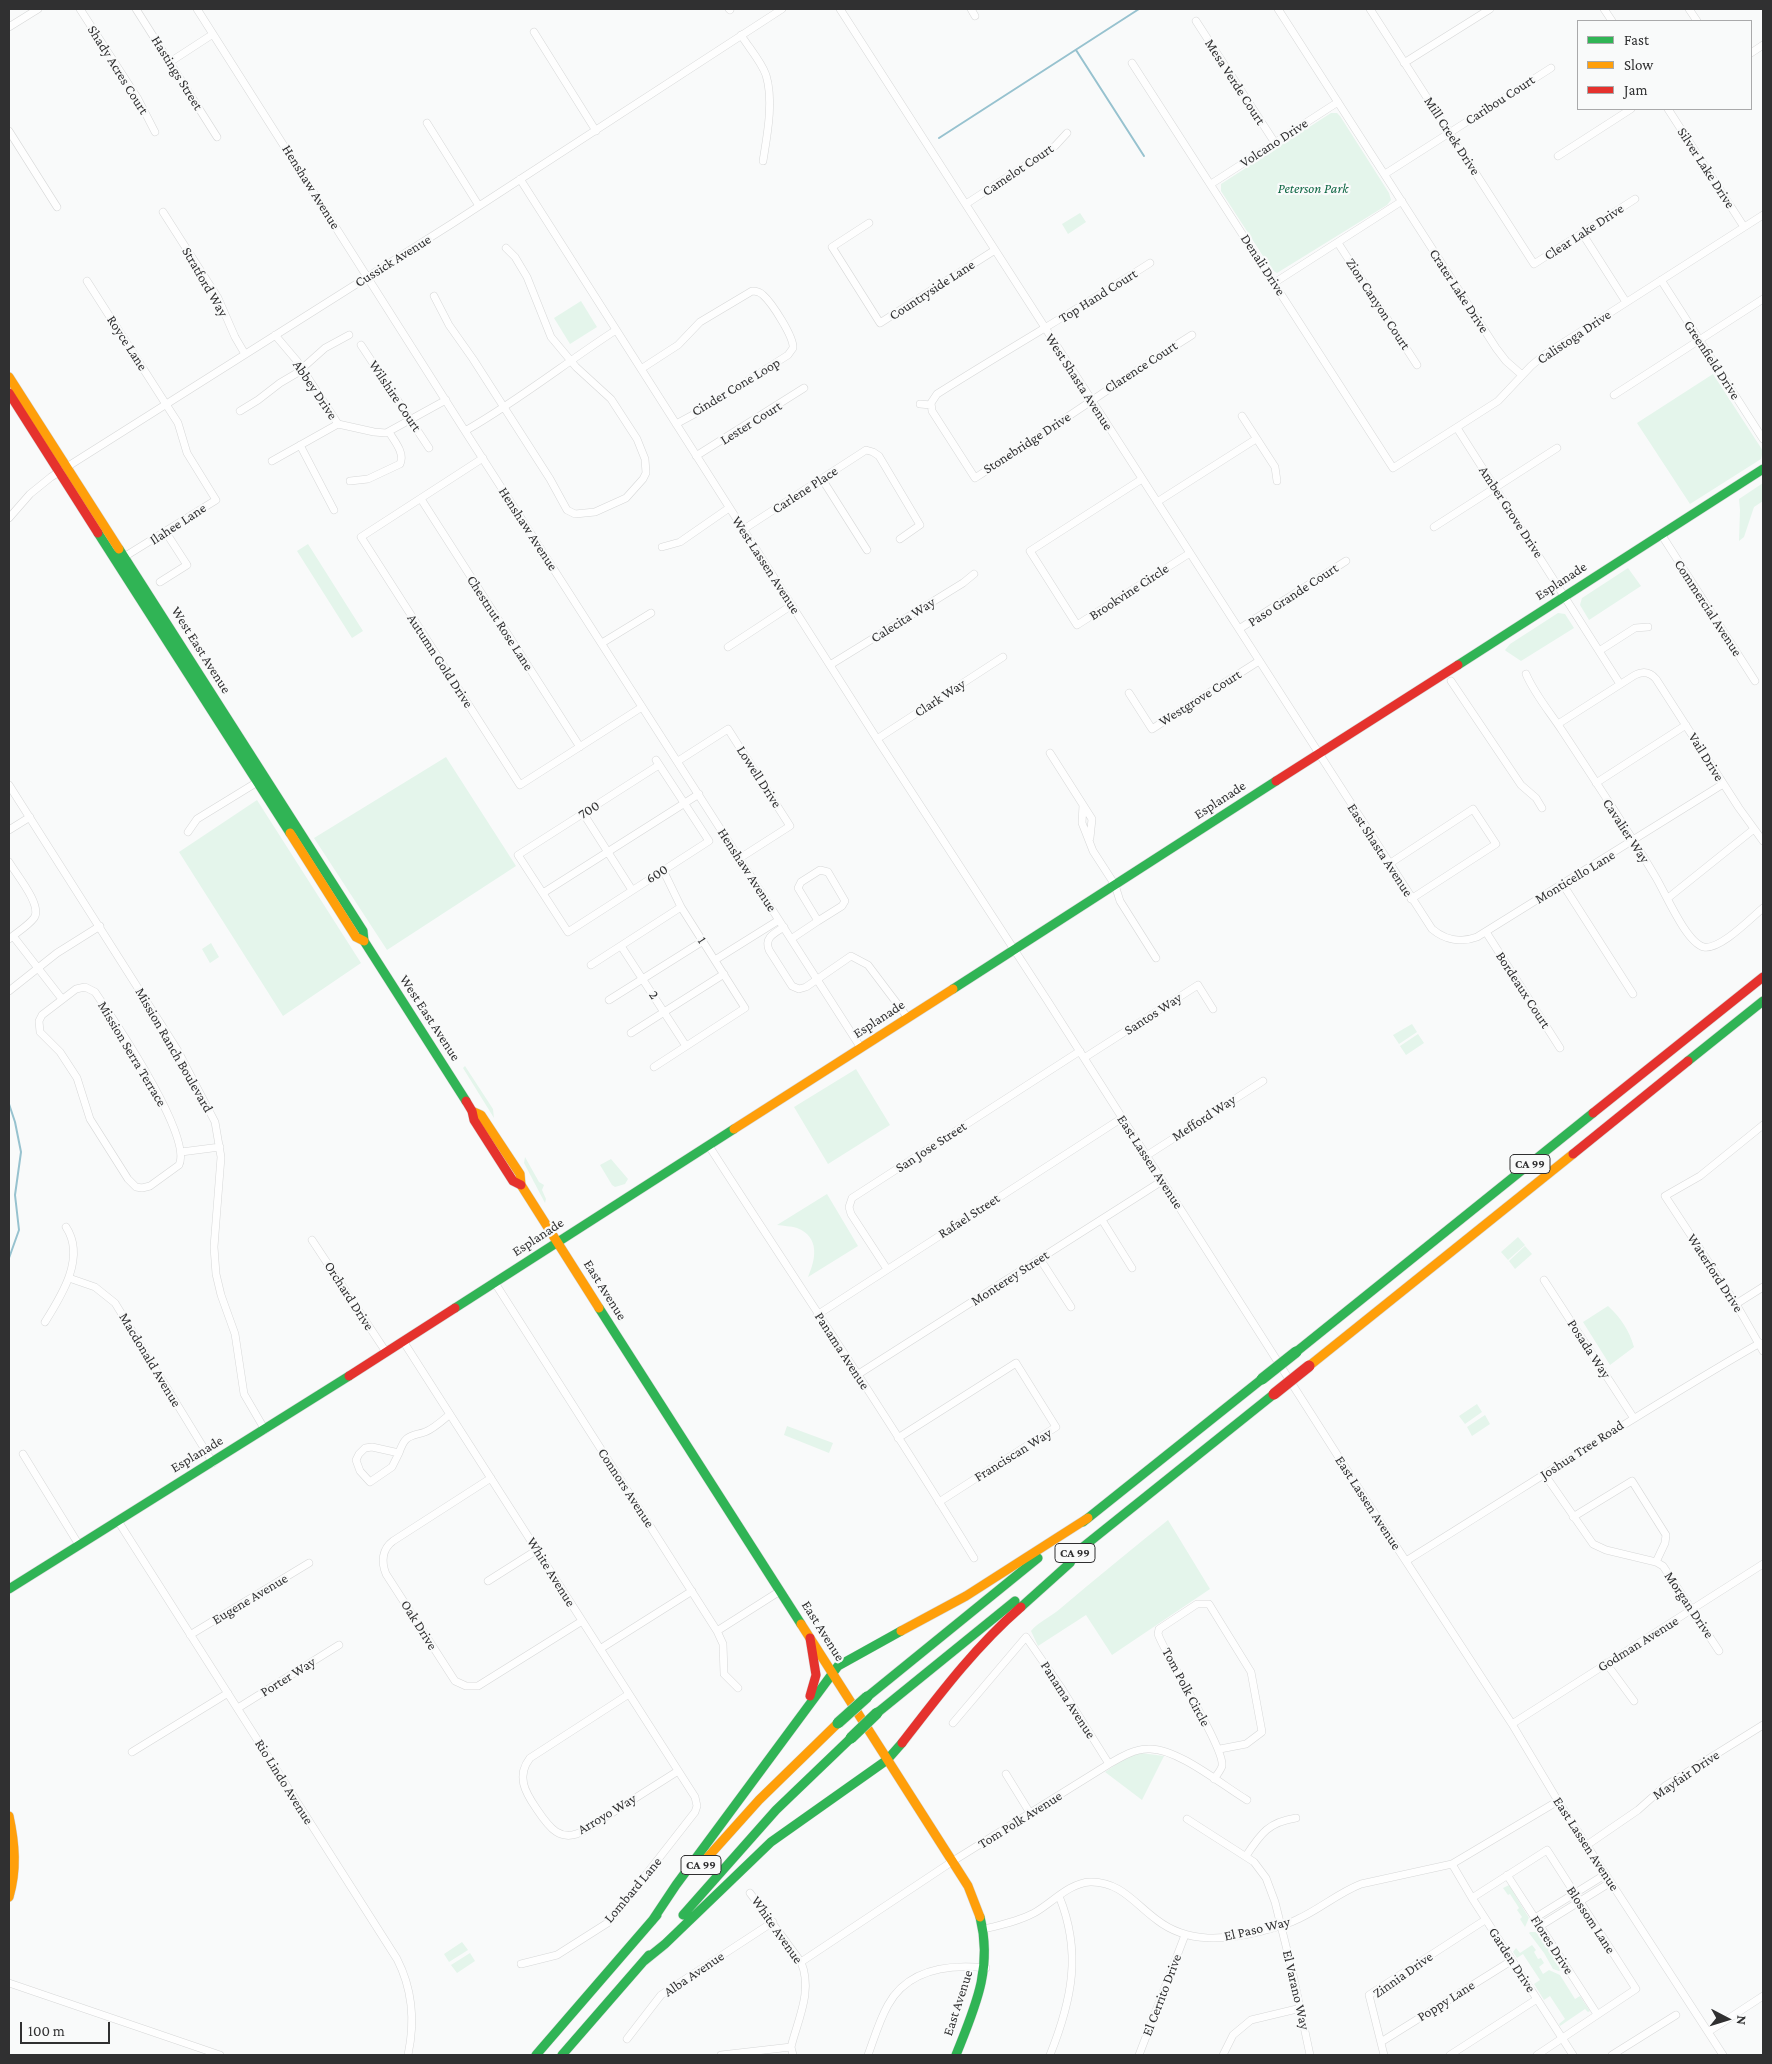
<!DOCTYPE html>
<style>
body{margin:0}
#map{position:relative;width:1772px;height:2064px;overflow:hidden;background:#f9fafa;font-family:"Crimson Pro",serif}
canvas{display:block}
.frame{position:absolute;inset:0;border:10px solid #303031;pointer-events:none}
.legend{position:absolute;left:1577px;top:20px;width:175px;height:90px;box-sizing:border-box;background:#f9fafa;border:1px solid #a9a9aa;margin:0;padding:6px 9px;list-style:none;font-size:15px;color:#303031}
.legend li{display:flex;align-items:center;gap:10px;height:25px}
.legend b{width:25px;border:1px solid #a9a9aa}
.north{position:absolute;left:1702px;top:1994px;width:50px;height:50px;-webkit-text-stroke:4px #f9fafa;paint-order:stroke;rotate:95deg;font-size:14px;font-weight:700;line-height:20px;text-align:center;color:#303031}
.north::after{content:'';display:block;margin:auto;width:18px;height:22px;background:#303031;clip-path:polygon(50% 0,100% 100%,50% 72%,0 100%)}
.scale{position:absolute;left:20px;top:2022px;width:90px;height:22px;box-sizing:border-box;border:2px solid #303031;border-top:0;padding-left:6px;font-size:15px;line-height:18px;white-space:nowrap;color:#303031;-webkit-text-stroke:4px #f9fafa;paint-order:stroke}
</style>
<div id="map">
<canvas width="1772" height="2064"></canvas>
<div class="frame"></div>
<ul class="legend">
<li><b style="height:6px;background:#30b455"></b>Fast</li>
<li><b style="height:6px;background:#ff9f0a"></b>Slow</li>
<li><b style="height:6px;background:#e5322d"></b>Jam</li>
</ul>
<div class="north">N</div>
<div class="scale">100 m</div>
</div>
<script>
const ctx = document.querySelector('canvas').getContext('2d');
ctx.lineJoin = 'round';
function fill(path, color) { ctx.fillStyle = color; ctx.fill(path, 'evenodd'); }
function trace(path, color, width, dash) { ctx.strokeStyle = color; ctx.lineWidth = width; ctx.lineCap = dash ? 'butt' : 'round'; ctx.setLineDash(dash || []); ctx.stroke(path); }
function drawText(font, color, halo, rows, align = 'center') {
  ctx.font = font + ' "Crimson Pro",serif'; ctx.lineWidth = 4.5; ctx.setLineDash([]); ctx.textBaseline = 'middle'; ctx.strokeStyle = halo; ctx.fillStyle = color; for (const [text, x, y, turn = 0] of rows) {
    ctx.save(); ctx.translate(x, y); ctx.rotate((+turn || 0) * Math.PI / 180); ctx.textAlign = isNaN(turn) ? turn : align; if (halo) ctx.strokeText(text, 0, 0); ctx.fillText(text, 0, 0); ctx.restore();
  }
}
const green = new Path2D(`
 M 1331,113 L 1337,113 L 1340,116 L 1389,193 L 1391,200 L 1387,205 L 1277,273 L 1272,270 L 1221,191 L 1221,184 Z
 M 1080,213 L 1086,222 L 1068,234 L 1062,224 Z
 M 581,301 L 597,327 L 570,344 L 554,318 Z
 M 1713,374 L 1763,451 L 1761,459 L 1690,504 L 1637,423 Z
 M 1763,483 L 1763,501 L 1754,507 L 1744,537 L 1739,541 L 1740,510 L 1739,499 Z
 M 308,544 L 363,631 L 352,638 L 297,551 Z
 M 1628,568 L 1641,586 L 1589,620 L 1580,605 L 1582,598 Z
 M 1558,613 L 1565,614 L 1574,628 L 1521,661 L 1506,651 L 1505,650 L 1510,644 Z
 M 446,757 L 516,866 L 387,950 L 314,838 Z
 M 257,800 L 361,963 L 283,1016 L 179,852 Z
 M 211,943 L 219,957 L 210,963 L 202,949 Z
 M 1412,1024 L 1417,1032 L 1399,1044 L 1393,1035 Z
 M 1418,1034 L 1424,1043 L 1406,1055 L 1400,1046 Z
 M 465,1066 L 493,1109 L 494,1118 L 463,1068 Z
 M 856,1069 L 890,1125 L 828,1164 L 794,1107 Z
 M 525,1157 L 539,1182 L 544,1185 L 542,1190 L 546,1199 L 545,1203 L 524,1163 Z
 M 611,1159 L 628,1179 L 625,1184 L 615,1187 L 612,1185 L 600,1165 Z
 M 827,1194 L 858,1246 L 808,1277 C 816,1259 820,1237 797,1228 C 791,1226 783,1226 777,1225 Z
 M 1518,1237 L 1525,1245 L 1508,1260 L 1501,1252 Z
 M 1525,1246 L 1532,1254 L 1515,1269 L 1509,1261 Z
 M 1608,1306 C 1621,1318 1629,1330 1634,1347 L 1610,1365 L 1583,1322 Z
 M 1477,1404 L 1482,1412 L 1465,1424 L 1459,1416 Z
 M 1485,1415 L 1490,1424 L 1472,1436 L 1467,1427 Z
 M 787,1426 L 833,1443 L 829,1453 L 784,1435 Z
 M 1168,1520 L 1210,1589 L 1112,1655 L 1086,1615 L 1038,1646 L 1031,1631 C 1038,1622 1052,1616 1061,1608 C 1096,1578 1132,1549 1168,1520 Z
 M 1141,1753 L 1164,1756 L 1142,1800 L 1105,1772 L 1128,1756 Z
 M 1509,1885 L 1529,1918 L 1525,1927 L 1520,1919 L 1522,1917 L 1517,1910 L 1519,1908 L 1510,1894 L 1508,1895 L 1503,1888 Z
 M 1530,1932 L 1539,1932 L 1563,1969 L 1559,1971 L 1553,1969 L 1544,1953 L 1529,1933 Z
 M 462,1942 L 468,1950 L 449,1962 L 444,1954 Z
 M 1532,1945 L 1536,1950 L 1534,1952 L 1538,1959 L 1541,1958 L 1544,1963 L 1539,1967 L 1543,1974 L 1549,1970 L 1560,1975 L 1575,1999 L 1580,1996 L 1590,2011 L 1588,2012 L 1585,2009 L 1560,2026 L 1559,2024 L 1565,2019 L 1550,1996 L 1544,2000 L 1534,1984 L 1540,1980 L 1523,1954 L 1517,1958 L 1513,1952 L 1516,1948 L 1520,1953 Z
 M 470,1953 L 475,1961 L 457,1973 L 451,1965 Z`);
const stream = new Path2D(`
 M 1076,50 L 1144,156
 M 939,138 L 1139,9
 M 9,1104 L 15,1122 L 21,1152 L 15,1195 L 19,1230 L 9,1258`);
const street = new Path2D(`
 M 80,9 L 138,99 L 155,132
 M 136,9 L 217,137
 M 197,9 L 465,431 L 861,1048
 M 729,9 L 730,10
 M 840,9 L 1432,929 C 1445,940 1461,943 1477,937 L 1723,784
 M 971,9 L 975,16
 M 1278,9 L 1496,348 L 1506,361 L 1522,375
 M 1370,9 L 1534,264 L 1635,199
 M 1604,9 L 1612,21
 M 1689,9 L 1697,21
 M 1196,21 L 1275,143
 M 9,27 L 38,9
 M 534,32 L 596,131
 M 741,35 C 749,48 761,61 766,75 C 774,101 767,136 763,161
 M 1751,53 L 1763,45
 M 170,62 L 213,34
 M 1132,63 L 1393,468 L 1498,401 L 1531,366 L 1544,355 L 1763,215
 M 1404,63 L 1490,9
 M 1668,109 L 1744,227
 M 427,123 L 479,206
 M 9,131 L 57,207
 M 1558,156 L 1631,109
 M 1385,174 L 1551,68
 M 520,179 L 877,739 L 1047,1000 L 1368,1503 L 1512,1724 L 1558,1801 L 1723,2055
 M 1211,184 L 1338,102
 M 966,204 L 1055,146 L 1067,133
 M 163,212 L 218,298 L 235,337 L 245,354
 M 869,223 L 832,247 L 880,323 L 995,250
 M 1582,233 L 1626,302
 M 1338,243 L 1417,365
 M 1150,263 C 1080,308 1008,349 937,394 L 931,403 L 932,411 L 975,478 C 1048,431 1119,381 1192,335
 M 1661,280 L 1763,439
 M 87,281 L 178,423 L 187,453 L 216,500 L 124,557
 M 1274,283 L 1402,201
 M 434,296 L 449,325 L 473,359 L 550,479 L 567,510 L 575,514 L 595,512 L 626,498 L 643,479 L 646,473 L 645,459 L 637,439 L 611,399 L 576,367 L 551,337 L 527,277 L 515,257 L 506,248
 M 275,335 L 297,361 L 338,424 L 374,432 L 386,433 L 446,400
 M 361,345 L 429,448
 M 641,369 L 678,345 L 700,322 L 752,291 C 757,291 760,292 763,295 C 772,303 794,337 793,348 L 788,355 L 700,411 L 676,424
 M 1614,395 L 1763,299
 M 920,404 L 931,405
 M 240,411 L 258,400 L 280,383 L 297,373 L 325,348 L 349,335
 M 1242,416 L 1275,467 L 1277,481
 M 1457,428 L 1620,684
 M 465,431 C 518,401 565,363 616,330
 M 300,445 L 334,510
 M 696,456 L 804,388
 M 483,458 L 361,537 L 520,785 L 642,707
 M 272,461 L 338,424
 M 822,479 L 867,550
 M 1142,479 L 1030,551 L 1077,625 L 1190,553
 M 350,481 L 368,479 L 400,464 C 405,453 395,442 389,432
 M 421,499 L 580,747
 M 1157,502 L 1256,439
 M 9,518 L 30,494 L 51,477 L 453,223 L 782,9
 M 1434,527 L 1557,448
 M 744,529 L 866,450 L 873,452 L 879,456 L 920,525 L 900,539
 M 1661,534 L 1755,681
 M 662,547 L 680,542 L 729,508
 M 160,582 L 187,565 L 165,531
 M 1239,629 L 1346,561
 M 602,643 L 651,613
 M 728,647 L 792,605
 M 1599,651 L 1635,628 L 1648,627
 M 830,665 L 963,583 L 974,574
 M 1526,674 C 1535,695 1550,712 1563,732 C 1594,779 1626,827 1655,876 C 1665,892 1686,943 1704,947 C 1720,950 1750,919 1763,908
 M 1451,681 L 1521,785 L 1536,798 L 1542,808
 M 1129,693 L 1152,729 L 1259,661
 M 1558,724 L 1635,675 C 1643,671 1650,672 1656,679 L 1739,808 L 1763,841
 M 877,739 L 1003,657
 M 1050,753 L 1092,819 L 1090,838
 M 656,760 L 709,841 L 568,932 L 518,855 L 659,765
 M 678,761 L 728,729 L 790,826 L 740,858
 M 1596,783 L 1686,725
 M 9,785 L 178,1051 L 215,1122 L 221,1157 L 214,1247 L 216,1274 L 221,1295 L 235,1334 L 244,1394 L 265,1430
 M 1083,805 L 1082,823 L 1093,851 L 1115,885 L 1120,901 L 1156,958
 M 583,813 L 632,890
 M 9,830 L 30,817
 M 188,832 L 197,819 L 259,781
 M 9,862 C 16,874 43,906 34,918 C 28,926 16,933 9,939
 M 1389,864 L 1473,809 L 1496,844 L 1411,899
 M 820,870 L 828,872 L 845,901 L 842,906 L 818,921 L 798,888 L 801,882 Z
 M 1562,883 L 1633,994
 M 543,893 L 699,794
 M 1668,898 L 1754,829
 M 784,927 C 775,933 764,937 769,950 L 792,986 L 799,989 L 806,987 L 851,956 L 868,965 L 908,1018
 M 1486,932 L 1560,1048
 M 13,936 L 62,999
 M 791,939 L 818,921
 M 621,946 L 686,1046
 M 715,960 L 779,920
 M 591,965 L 681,907
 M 85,987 L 95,992 C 114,1020 193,1137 179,1165 L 150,1186 L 142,1188 L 136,1187 L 128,1179 L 90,1119 L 77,1078 L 60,1052 L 40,1032 L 39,1021 L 42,1015 L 76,989 Z
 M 9,991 L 57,953 L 100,926
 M 609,1000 L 703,941
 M 631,1033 L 724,974
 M 1084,1058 L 1198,985 L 1213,1009
 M 654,1067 L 745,1008 L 681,907 L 663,870
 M 1763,1125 L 1700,1176 L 1665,1196 L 1736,1304 L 1763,1351
 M 709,1146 C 797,1283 889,1418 974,1558
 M 181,1152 L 220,1147
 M 1146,1156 L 1263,1081
 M 1102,1220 L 1132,1268
 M 312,1240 L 386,1352
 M 1040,1259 L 1071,1307
 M 887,1269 L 851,1214 L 849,1207 L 852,1198 L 1080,1051
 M 69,1278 L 95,1287 L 115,1303 L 213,1463
 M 1544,1280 L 1633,1417
 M 495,1283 L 717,1631 L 723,1644 L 724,1674 L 738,1688
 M 1736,1304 L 1763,1287
 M 817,1315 L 1122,1118
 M 45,1322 C 62,1295 86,1257 66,1227
 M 403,1341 L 695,1797 L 697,1806 L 695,1812 L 609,1922 L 557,1955 L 521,1964
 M 857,1375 L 1162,1181
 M 898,1438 L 1016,1363 L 1056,1427 L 939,1502
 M 372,1447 L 399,1453 L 392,1467 L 370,1482 L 360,1471 L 356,1460 L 359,1454 L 365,1448 Z
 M 399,1453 C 405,1435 409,1437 425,1432 C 433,1429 442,1421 449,1415
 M 23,1454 L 79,1545
 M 1545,1475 L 1593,1544 L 1606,1550 L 1656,1562 L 1663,1566 L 1719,1651
 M 491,1478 L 393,1541 C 382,1549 381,1562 386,1574 L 455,1681 L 466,1686 L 478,1686 L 582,1621
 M 1573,1517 L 1632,1481 L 1666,1535 L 1665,1543 L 1656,1562
 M 118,1521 L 397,1959 C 413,1990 415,2022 408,2055
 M 1406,1561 C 1524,1488 1640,1412 1760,1343
 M 488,1581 L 537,1550
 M 717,1631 L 780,1591
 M 190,1635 L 309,1563
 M 600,1649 L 692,1591
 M 1606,1663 L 1634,1701
 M 629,1694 L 530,1758 C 516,1776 525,1792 536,1808 C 548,1826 560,1845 585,1830 L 678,1771
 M 238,1708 L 339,1645
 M 953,1723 L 1026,1637 L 1062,1689 L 1109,1764
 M 1512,1724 L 1763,1564
 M 132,1752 L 228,1693
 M 1006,1774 L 1030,1813
 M 1214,1779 C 1216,1776 1221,1770 1222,1766 C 1225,1748 1167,1659 1158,1634 L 1159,1629 L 1197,1604 L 1209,1604 L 1251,1672 L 1262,1732 L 1246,1744 L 1220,1749
 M 1187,1819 L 1254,1862 L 1266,1878 L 1275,1902 L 1292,1970 L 1310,2055
 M 1587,1845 L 1638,1810 L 1665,1786 L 1763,1725
 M 1246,1856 C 1261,1833 1269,1822 1296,1818
 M 1452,1864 L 1472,1898 L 1573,2055
 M 1507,1875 L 1597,2014
 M 750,1893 L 801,1962 C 813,1991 798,2019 791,2047 L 793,2055
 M 1472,1898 L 1547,1850 L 1636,1989 L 1537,2055
 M 1535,1918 L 1606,1874
 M 1540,1926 L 1611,1882
 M 984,1929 C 1001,1925 1019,1921 1034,1913 C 1052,1903 1069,1883 1090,1882 C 1120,1881 1135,1904 1157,1920 C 1188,1944 1226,1940 1262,1931 C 1274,1928 1287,1925 1298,1919 C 1320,1909 1338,1893 1361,1884 L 1452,1864 L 1558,1801
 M 801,1962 L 953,1861 L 1109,1764 C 1121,1757 1134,1749 1148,1749 C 1176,1747 1222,1785 1247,1800
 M 9,1983 L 220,2055
 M 1708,2032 L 1763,1996
 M 627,2039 L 661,1995 L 773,1922
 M 1381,2042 L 1511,1961
 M 721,2055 L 791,2047
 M 868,2055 C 874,2039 879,2021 888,2005 C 908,1969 948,1964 986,1968
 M 1050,2055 C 1072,2000 1082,1952 1059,1896
 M 1139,2055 L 1185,1935
 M 1223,2055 L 1233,2035 L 1251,2020 L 1301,2008
 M 1384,2055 L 1369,1995 L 1485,1920
 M 1450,2055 L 1537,1999
 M 1612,2055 L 1676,2015`);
const fast = new Path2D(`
 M 98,533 L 290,833
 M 119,549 L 363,931 L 364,941 L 466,1101
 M 1458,665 L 1763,469
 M 953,989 L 1276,781
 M 1688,1061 L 1763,1001
 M 455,1308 L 734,1129
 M 599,1308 L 801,1624
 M 1296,1352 L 1593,1113
 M 1083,1522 L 1262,1379
 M 1068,1559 L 1274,1394
 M 9,1589 L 349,1376
 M 1021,1607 L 1070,1563 L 1074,1555
 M 867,1697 L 1038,1558
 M 877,1713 L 1015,1601
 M 683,1915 L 776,1810 L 851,1738
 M 652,1921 L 676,1885 L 838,1666 L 901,1631
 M 644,1961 L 665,1944 L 771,1842 L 887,1760 L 902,1743
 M 536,2055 L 657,1915
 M 562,2055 L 649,1955
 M 956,2055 C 975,2007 993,1969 980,1917`);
const slow = new Path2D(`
 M 9,377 L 119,549
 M 290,833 L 356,937 L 364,941
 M 472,1111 L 481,1115 L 520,1174 L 521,1185 L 599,1308
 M 734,1129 L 953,989
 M 1309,1366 L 1573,1154
 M 801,1624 L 968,1886 L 980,1917
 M 901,1631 L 966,1596 L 1088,1518
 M 9,1816 C 15,1844 17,1870 9,1897
 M 698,1868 L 759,1800 L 838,1723`);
const jam = new Path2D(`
 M 9,393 L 98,533
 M 1276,781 L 1458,665
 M 466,1101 L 472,1111 L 474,1120 L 513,1181 L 521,1185
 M 1593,1113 L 1763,977
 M 1573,1154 L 1688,1061
 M 349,1376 L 455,1308
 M 810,1638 L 816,1675 L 810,1696
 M 902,1743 C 939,1695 975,1647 1021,1607`);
const fastBridge = new Path2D(`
 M 1262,1379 L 1296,1352
 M 838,1723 L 867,1697
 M 851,1738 L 877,1713`);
const jamBridge = new Path2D(`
 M 1274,1394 L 1309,1366`);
const shields = [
 [1530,1164,40],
 [1075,1553,40],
 [701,1865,40]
];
const shieldNames = [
 ["CA 99",1530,1164],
 ["CA 99",1075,1553],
 ["CA 99",701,1865]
];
const streetNames = [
 ["Shady Acres Court",118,70,58],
 ["Hastings Street",177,73,58],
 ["Mesa Verde Court",1235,82,57],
 ["Caribou Court",1500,100,-33],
 ["Mill Creek Drive",1452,136,57],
 ["Volcano Drive",1274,143,-33],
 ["Silver Lake Drive",1706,168,57],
 ["Camelot Court",1018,170,-34],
 ["Henshaw Avenue",311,187,58],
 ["Clear Lake Drive",1584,232,-33],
 ["Cussick Avenue",393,261,-32],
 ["Denali Drive",1263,265,57],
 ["Stratford Way",205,282,60],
 ["Countryside Lane",932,290,-33],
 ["Crater Lake Drive",1459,291,57],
 ["Top Hand Court",1098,296,-32],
 ["Zion Canyon Court",1378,304,57],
 ["Calistoga Drive",1574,337,-34],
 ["Royce Lane",127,343,57],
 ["Greenfield Drive",1712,360,57],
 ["Clarence Court",1141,367,-33],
 ["West Shasta Avenue",1079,382,57],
 ["Cinder Cone Loop",736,387,-31],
 ["Abbey Drive",315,390,56],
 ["Wilshire Court",395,396,56],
 ["Lester Court",751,423,-32],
 ["Stonebridge Drive",1027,443,-33],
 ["Carlene Place",805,490,-33],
 ["Amber Grove Drive",1511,512,57],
 ["Ilahee Lane",178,524,-33],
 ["Henshaw Avenue",528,529,57],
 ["West Lassen Avenue",766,565,57],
 ["Esplanade",1561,581,-33],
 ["Brookvine Circle",1129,592,-33],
 ["Paso Grande Court",1293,595,-33],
 ["Commercial Avenue",1708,608,57],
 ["Calecita Way",903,620,-32],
 ["Chestnut Rose Lane",500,623,57],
 ["West East Avenue",201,650,58],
 ["Autumn Gold Drive",440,661,57],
 ["Clark Way",940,698,-33],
 ["Westgrove Court",1200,698,-32],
 ["Vail Drive",1706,757,58],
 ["Lowell Drive",759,777,57],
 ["Esplanade",1220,800,-33],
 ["700",589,810,-33],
 ["Cavalier Way",1626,831,57],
 ["East Shasta Avenue",1380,850,57],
 ["Henshaw Avenue",747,870,57],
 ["600",657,874,-33],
 ["Monticello Lane",1575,877,-31],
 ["1",702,940,57],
 ["Bordeaux Court",1523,990,57],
 ["2",654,995,57],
 ["Santos Way",1153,1014,-33],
 ["West East Avenue",430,1018,57],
 ["Esplanade",879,1019,-33],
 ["Mission Ranch Boulevard",174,1050,60],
 ["Mission Serra Terrace",132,1054,59],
 ["Mefford Way",1204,1118,-33],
 ["San Jose Street",931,1147,-33],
 ["East Lassen Avenue",1150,1162,57],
 ["Rafael Street",969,1216,-33],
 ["Esplanade",538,1237,-33],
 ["Waterford Drive",1715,1273,57],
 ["Monterey Street",1010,1278,-33],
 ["East Avenue",605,1290,58],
 ["Orchard Drive",349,1296,57],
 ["Posada Way",1589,1349,57],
 ["Panama Avenue",842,1351,57],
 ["Macdonald Avenue",150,1360,59],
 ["Joshua Tree Road",1582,1450,-33],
 ["Esplanade",197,1454,-31],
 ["Franciscan Way",1013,1455,-32],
 ["Connors Avenue",626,1488,57],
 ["East Lassen Avenue",1368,1503,57],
 ["White Avenue",551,1572,58],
 ["Eugene Avenue",250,1599,-31],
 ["Morgan Drive",1689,1605,56],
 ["Oak Drive",419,1625,58],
 ["East Avenue",823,1631,58],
 ["Godman Avenue",1638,1644,-32],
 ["Porter Way",288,1677,-32],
 ["Tom Polk Circle",1186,1687,62],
 ["Panama Avenue",1068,1700,57],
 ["Mayfair Drive",1686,1775,-34],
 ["Rio Lindo Avenue",284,1782,58],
 ["Arroyo Way",607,1814,-31],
 ["Tom Polk Avenue",1020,1820,-32],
 ["East Lassen Avenue",1586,1844,57],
 ["Lombard Lane",633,1890,-50],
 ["Blossom Lane",1591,1920,57],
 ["El Paso Way",1257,1929,-13],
 ["White Avenue",777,1930,55],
 ["Flores Drive",1552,1945,57],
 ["Garden Drive",1512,1960,57],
 ["Alba Avenue",694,1974,-34],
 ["Zinnia Drive",1403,1975,-35],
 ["El Varano Way",1296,1990,77],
 ["El Cerrito Drive",1162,1995,-69],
 ["Poppy Lane",1446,2001,-32],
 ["East Avenue",958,2003,-72]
];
const parkNames = [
 ["Peterson Park",1313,189]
];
fill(green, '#e4f5eb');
trace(stream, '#97c2cf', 2);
trace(street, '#d6d7d7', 8);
trace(fast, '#d6d7d7', 10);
trace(slow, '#d6d7d7', 10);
trace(jam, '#d6d7d7', 10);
trace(street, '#fefefe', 7);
trace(fast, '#30b455', 9);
trace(slow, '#ff9f0a', 9);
trace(jam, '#e5322d', 9);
trace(fastBridge, '#d6d7d7', 12, []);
trace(jamBridge, '#d6d7d7', 12, []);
trace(fastBridge, '#30b455', 11);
trace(jamBridge, '#e5322d', 11);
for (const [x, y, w] of shields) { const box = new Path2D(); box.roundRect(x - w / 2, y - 9.5, w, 19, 4); ctx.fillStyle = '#f9fafa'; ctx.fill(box); trace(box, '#303031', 1); }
drawText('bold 12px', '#303031', null, shieldNames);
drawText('14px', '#303031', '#f9fafa', streetNames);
drawText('italic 14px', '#0e6744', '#f9fafa', parkNames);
</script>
